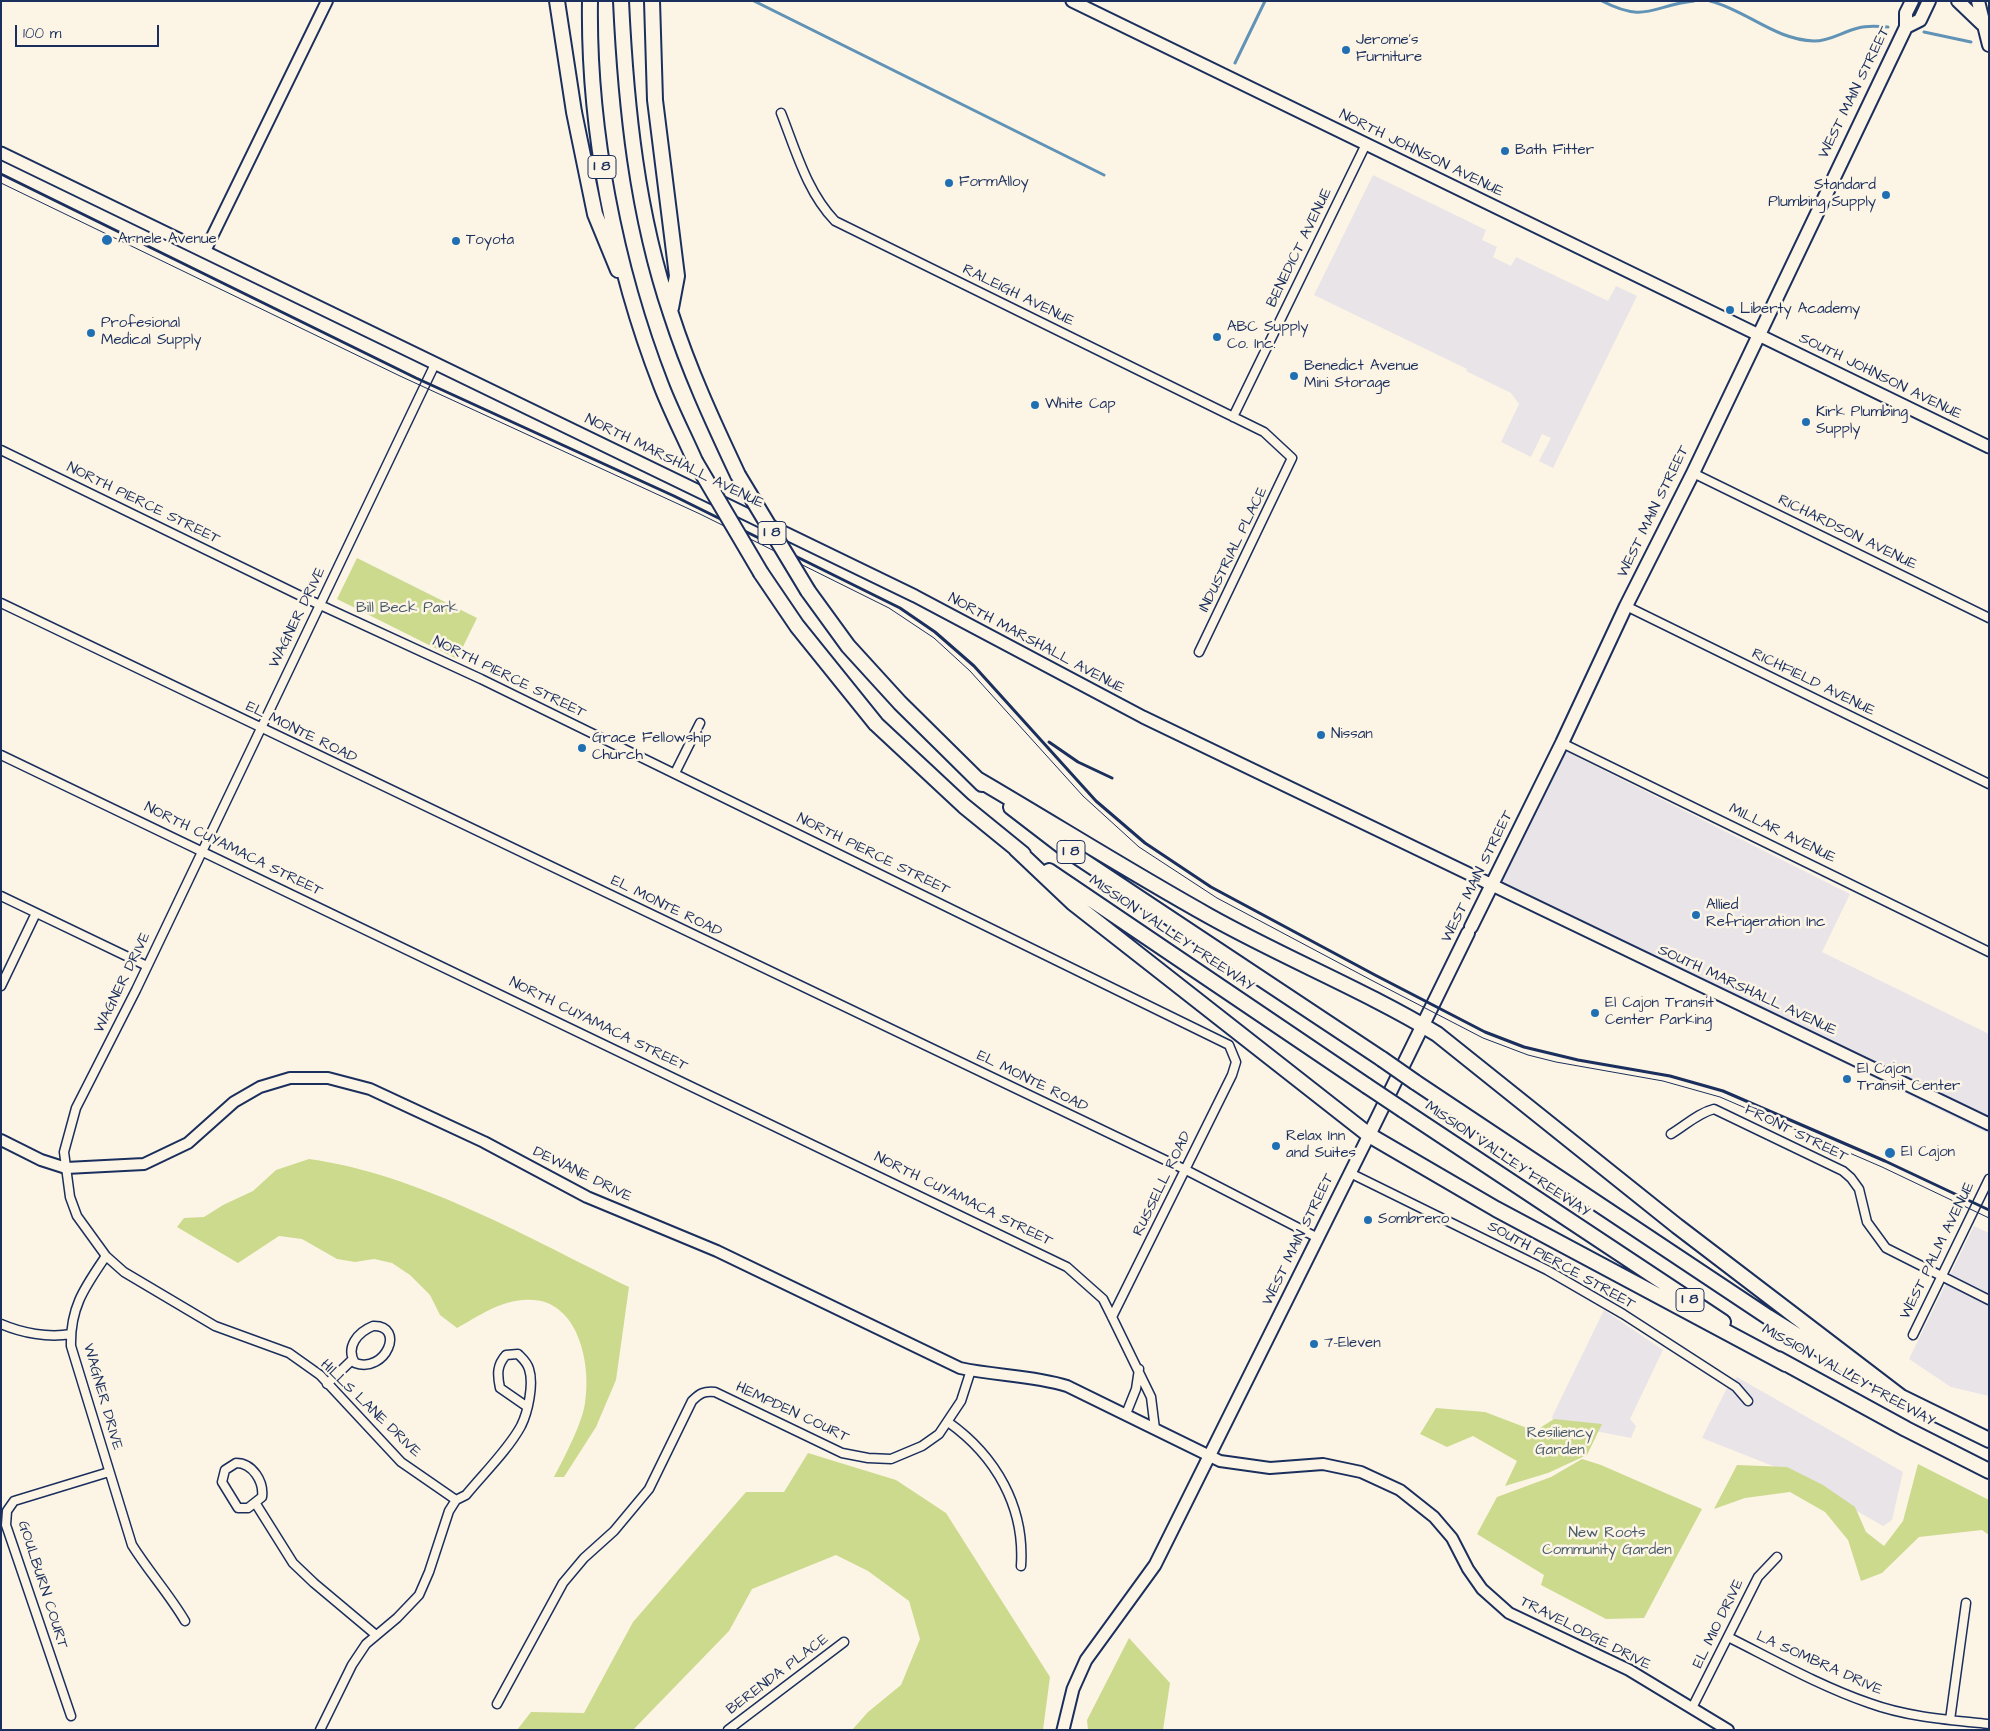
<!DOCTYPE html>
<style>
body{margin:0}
#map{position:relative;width:1990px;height:1731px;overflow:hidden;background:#fcf5e5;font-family:"Architects Daughter",sans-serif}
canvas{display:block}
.frame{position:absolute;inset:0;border:2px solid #1b2f5e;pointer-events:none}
.scale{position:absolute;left:15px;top:25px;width:144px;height:22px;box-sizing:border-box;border:2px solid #1b2f5e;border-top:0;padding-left:6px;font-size:15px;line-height:18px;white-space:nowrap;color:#1b2f5e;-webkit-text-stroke:4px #fcf5e5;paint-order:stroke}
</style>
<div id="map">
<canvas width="1990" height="1731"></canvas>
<div class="frame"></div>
<div class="scale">100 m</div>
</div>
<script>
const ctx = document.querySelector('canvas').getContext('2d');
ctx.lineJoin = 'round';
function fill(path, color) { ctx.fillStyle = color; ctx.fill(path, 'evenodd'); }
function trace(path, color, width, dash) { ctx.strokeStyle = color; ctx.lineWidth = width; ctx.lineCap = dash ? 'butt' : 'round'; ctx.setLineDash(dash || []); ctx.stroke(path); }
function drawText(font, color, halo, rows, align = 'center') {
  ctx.font = font + ' "Architects Daughter",sans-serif'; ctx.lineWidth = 5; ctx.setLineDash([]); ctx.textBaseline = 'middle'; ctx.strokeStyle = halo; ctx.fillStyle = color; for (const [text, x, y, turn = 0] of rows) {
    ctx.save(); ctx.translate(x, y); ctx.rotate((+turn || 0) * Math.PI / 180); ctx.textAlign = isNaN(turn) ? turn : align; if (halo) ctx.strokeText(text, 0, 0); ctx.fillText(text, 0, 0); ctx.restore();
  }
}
const built = new Path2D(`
 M 1373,175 L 1486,230 L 1482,240 L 1497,247 L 1493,257 L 1511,266 L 1516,257 L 1608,301 L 1616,286 L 1637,296 L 1553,468 L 1539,461 L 1551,438 L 1542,434 L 1531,457 L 1501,442 L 1519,404 L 1511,393 L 1466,371 L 1467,369 L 1314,295 Z
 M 1563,750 L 1850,894 L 1822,952 L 1989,1034 L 1989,1134 L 1495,893 Z
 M 1974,1226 L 1989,1233 L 1989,1396 L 1951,1387 L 1909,1359 Z
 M 1604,1310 L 1663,1350 L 1630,1419 L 1636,1426 L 1631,1438 L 1554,1423 L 1552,1417 Z
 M 1737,1377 L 1903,1472 L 1892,1520 L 1883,1526 L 1793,1474 L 1702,1438 L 1727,1388 Z`);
const green = new Path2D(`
 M 357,558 L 477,618 L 457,659 L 337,599 Z
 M 309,1159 C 419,1174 530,1239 629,1287 L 616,1380 L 596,1427 L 564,1477 L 554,1477 C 564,1458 582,1424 585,1403 C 592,1362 577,1294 523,1300 C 498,1302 479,1316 457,1328 L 440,1315 L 430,1295 L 410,1275 L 392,1263 L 374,1259 L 355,1262 L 337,1259 L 302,1239 L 279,1236 L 238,1263 L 177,1227 L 184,1218 L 204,1217 L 223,1205 L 253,1191 L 276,1170 Z
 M 1436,1408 L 1485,1412 L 1535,1431 L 1554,1419 L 1602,1424 L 1587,1455 L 1548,1473 L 1505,1486 L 1517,1461 L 1473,1436 L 1447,1447 L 1420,1434 Z
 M 808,1453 L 896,1480 L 946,1513 L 1050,1677 L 1043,1730 L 852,1730 L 868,1712 L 901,1685 L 920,1639 L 909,1601 L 868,1571 L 836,1555 L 752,1589 L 729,1631 L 633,1730 L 517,1730 L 531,1712 L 584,1713 L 633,1622 L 746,1492 L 784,1492 Z
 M 1582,1459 L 1601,1465 L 1702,1509 L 1644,1618 L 1606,1619 L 1541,1585 L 1544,1575 L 1477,1534 L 1497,1497 L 1551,1477 Z
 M 1918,1464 L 1989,1500 L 1989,1535 L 1982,1530 L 1919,1537 L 1882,1573 L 1861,1581 L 1848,1540 L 1825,1512 L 1790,1492 L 1745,1498 L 1714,1509 L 1737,1465 L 1787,1467 L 1823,1485 L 1855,1507 L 1866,1532 L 1884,1546 L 1903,1521 Z
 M 1129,1638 L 1170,1683 L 1163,1730 L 1088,1730 L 1087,1720 Z`);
const stream = new Path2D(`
 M 754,1 L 1104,175
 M 1602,1 C 1646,24 1653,5 1694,1
 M 1710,1 C 1746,10 1775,40 1814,41 C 1830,41 1842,32 1858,28 C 1868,25 1878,26 1888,27
 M 1924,32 L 1971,42
 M 1235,63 L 1265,1`);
const minor = new Path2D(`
 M 781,113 C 796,151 807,192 835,221 L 1264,432 L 1292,458 L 1199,652
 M 435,364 L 136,990 L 76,1108 L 64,1152 L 70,1197 L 77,1216 L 106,1256 L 124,1272 L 215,1326 L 289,1353 L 320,1375 L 401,1462 L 456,1500
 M 1233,417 L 1366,144
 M 1,450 L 305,598 L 481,679 L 1229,1045 L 1236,1062 L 1232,1075 L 1112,1317
 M 1693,473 L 1989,618
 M 1,603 L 1186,1170 L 1318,1238
 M 1626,606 L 1989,784
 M 1562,743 L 1989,952
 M 1,755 L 1067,1267 L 1103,1299 L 1112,1317 L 1151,1397 L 1155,1429
 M 675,773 L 700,723
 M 1,896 L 147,966
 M 1,986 L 36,913
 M 1671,1134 C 1686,1125 1698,1113 1714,1109 L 1843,1171 L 1851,1178 L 1859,1189 L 1867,1222 L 1886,1248 L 1989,1300
 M 1350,1173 L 1547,1270 L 1623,1314 L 1736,1387 L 1748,1401
 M 106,1256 C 85,1287 70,1307 71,1346 L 132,1545 C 149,1572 169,1594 185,1621
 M 1,1324 C 22,1333 48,1338 71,1334
 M 373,1326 C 406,1325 386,1374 355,1363 C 345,1347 358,1332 373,1326 Z
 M 1913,1335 L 1989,1179
 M 327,1384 L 353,1359
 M 1126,1414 L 1136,1389 L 1139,1369
 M 948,1422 C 996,1456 1025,1507 1021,1566
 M 236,1463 C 253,1463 264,1482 262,1497 L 248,1508 L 238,1508 L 222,1482 L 225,1470 Z
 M 256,1504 L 293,1563 L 314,1583 L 376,1635
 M 1728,1637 C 1774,1660 1820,1686 1869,1703 C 1907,1717 1949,1720 1989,1724
 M 497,1704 L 563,1583 L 584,1558 L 614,1531 L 649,1489 L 692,1401 C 700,1393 704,1391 715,1392 L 842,1453 L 868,1458 L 891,1459 L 922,1446 L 939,1434 L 961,1401 L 971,1370
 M 1692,1708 L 1758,1577 L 1777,1557
 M 71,1716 L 6,1525 L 7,1511 L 14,1501 L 109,1472
 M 1950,1720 L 1966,1603
 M 320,1730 L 352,1665 L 366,1644 L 397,1618 L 419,1595 L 429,1572 L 449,1511 L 456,1500 L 466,1495 C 483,1474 508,1450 521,1426 C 528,1412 534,1384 529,1369 C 527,1362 522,1358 518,1354 L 506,1355 C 497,1365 497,1374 500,1388 L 526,1406
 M 728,1730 L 844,1642`);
const tertiary = new Path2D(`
 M 205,251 L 327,1
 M 1,1140 L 41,1160 L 66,1168 L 144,1164 L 188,1143 L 234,1102 L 260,1087 L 290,1078 L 328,1078 L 370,1089 L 484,1142 L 587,1197 L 717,1251 L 960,1368 C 996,1376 1032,1375 1067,1386 L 1220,1461 L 1270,1468 L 1323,1464 L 1361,1472 L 1400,1490 L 1434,1517 L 1452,1538 L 1468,1569 L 1482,1589 L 1509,1613 L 1629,1670 L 1728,1730`);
const secondary = new Path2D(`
 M 1072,1 L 1989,447
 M 1,153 L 915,596 L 1143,717 L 1989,1124
 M 1063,1730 L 1073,1689 L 1086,1660 L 1155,1565 L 1369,1135`);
const primary = new Path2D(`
 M 1958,1 L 1982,24
 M 1978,1 L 1989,45
 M 1906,27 L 1920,20 L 1929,1
 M 1471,927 L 1562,743 L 1626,606 L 1693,473 L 1906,27 L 1906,13 L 1912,1
 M 1369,1135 L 1468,933`);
const motorway = new Path2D(`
 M 557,1 L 574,112 L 595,214 L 618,270
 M 590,1 C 588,128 615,267 661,385 C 671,411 684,436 695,461
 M 621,1 C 626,107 637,214 671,314 C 689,370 713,422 738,475
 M 652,1 L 655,100 L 677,276 L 671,308
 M 761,573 L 797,626 L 876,724 L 964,806 L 1023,854
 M 808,591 L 848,646 L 900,703 L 982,784
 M 977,779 C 1054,824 1130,872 1209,916 C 1284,958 1364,990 1437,1034 L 1677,1226 L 1901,1397
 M 1011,807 L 1067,850 L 1382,1059
 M 1016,849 L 1073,903 L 1369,1135 L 1496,1209 L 1786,1364
 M 1049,871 L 1367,1086
 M 1415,1082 L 1768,1317 L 1846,1366
 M 1403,1110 L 1723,1322
 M 1778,1359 L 1906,1429 L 1989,1471
 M 1893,1393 L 1989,1440`);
const tram = new Path2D(`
 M 1,183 L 400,376 L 700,514 L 889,608 L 934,638 L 970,671 L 1083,796 L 1139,847 L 1217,898 L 1373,981 L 1483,1038 L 1528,1055 L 1556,1062 L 1663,1081 L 1720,1097 L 1882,1167 L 1989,1218`);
const rail = new Path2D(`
 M 1,174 L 416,378 L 674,496 L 900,608 L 935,632 L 974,666 L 1096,801 L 1145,843 L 1211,887 L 1375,975 L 1485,1032 L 1524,1047 L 1578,1060 L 1670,1076 L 1723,1091 L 1885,1161 L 1989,1210
 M 1049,742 L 1078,762 L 1112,778`);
const motorwayBridge = new Path2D(`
 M 695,461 L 761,573
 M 738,475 L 808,591
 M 1382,1059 L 1415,1082
 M 1367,1086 L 1403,1110`);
const markers = [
 [1346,50,5,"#1f6fb2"],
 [1505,151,5,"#1f6fb2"],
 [949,183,5,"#1f6fb2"],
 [1886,195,5,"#1f6fb2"],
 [107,240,6,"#1f6fb2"],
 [456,241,5,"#1f6fb2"],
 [1730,310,5,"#1f6fb2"],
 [91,333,5,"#1f6fb2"],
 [1217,337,5,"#1f6fb2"],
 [1294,376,5,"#1f6fb2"],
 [1035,405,5,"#1f6fb2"],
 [1806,422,5,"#1f6fb2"],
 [1321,735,5,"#1f6fb2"],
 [582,748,5,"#1f6fb2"],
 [1696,915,5,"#1f6fb2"],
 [1595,1013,5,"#1f6fb2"],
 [1847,1079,5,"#1f6fb2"],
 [1276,1146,5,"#1f6fb2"],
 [1890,1153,6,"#1f6fb2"],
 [1368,1220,5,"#1f6fb2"],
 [1314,1344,5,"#1f6fb2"]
];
const shields = [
 [602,167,28],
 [772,533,28],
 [1071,852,28],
 [1690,1300,28]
];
const shieldNames = [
 ["I 8",602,167],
 ["I 8",772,533],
 ["I 8",1071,852],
 ["I 8",1690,1300]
];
const poiNames = [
 ["Jerome's",1356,41],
 ["Furniture",1356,58],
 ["Bath Fitter",1515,151],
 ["FormAlloy",959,183],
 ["Standard",1876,186,"right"],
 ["Plumbing Supply",1876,203,"right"],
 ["Arnele Avenue",118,240],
 ["Toyota",466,241],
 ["Liberty Academy",1740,310],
 ["Profesional",101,324],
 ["Medical Supply",101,341],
 ["ABC Supply",1227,328],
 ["Co. Inc.",1227,345],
 ["Benedict Avenue",1304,367],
 ["Mini Storage",1304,384],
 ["White Cap",1045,405],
 ["Kirk Plumbing",1816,413],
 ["Supply",1816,430],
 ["Nissan",1331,735],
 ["Grace Fellowship",592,739],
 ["Church",592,756],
 ["Allied",1706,906],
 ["Refrigeration Inc",1706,923],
 ["El Cajon Transit",1605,1004],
 ["Center Parking",1605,1021],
 ["El Cajon",1857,1070],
 ["Transit Center",1857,1087],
 ["Relax Inn",1286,1137],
 ["and Suites",1286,1154],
 ["El Cajon",1901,1153],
 ["Sombrero",1378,1220],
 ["7-Eleven",1324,1344]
];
const streetNames = [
 ["WEST MAIN STREET",1855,93,-64],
 ["NORTH JOHNSON AVENUE",1421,154,26],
 ["BENEDICT AVENUE",1300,248,-64],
 ["RALEIGH AVENUE",1018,296,26],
 ["SOUTH JOHNSON AVENUE",1880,377,26],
 ["NORTH MARSHALL AVENUE",674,462,26],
 ["NORTH PIERCE STREET",143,504,26],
 ["WEST MAIN STREET",1654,512,-64],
 ["RICHARDSON AVENUE",1847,533,26],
 ["INDUSTRIAL PLACE",1234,550,-64],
 ["WAGNER DRIVE",298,618,-64],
 ["NORTH MARSHALL AVENUE",1036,644,28],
 ["NORTH PIERCE STREET",509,678,26],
 ["RICHFIELD AVENUE",1813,683,26],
 ["EL MONTE ROAD",301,733,26],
 ["MILLAR AVENUE",1782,834,26],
 ["NORTH CUYAMACA STREET",233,850,26],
 ["NORTH PIERCE STREET",873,855,26],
 ["WEST MAIN STREET",1478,877,-64],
 ["EL MONTE ROAD",666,907,26],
 ["MISSION VALLEY FREEWAY",1171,934,34],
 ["WAGNER DRIVE",123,983,-64],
 ["SOUTH MARSHALL AVENUE",1747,991,25],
 ["NORTH CUYAMACA STREET",598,1025,26],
 ["EL MONTE ROAD",1032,1082,26],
 ["FRONT STREET",1796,1134,26],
 ["MISSION VALLEY FREEWAY",1507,1160,34],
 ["DEWANE DRIVE",582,1175,26],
 ["RUSSELL ROAD",1163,1184,-64],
 ["NORTH CUYAMACA STREET",963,1200,26],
 ["WEST MAIN STREET",1299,1240,-64],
 ["WEST PALM AVENUE",1938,1251,-64],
 ["SOUTH PIERCE STREET",1561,1266,29],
 ["MISSION VALLEY FREEWAY",1848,1376,29],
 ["WAGNER DRIVE",102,1397,74],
 ["HILLS LANE DRIVE",370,1409,44],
 ["HEMPDEN COURT",792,1413,25],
 ["GOULBURN COURT",42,1585,72],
 ["EL MIO DRIVE",1719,1624,-64],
 ["TRAVELODGE DRIVE",1585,1634,27],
 ["LA SOMBRA DRIVE",1819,1664,24],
 ["BERENDA PLACE",778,1675,-37]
];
const parkNames = [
 ["Bill Beck Park",407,609],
 ["Resiliency",1560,1434],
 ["Garden",1560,1451],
 ["New Roots",1607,1534],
 ["Community Garden",1607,1551]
];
fill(built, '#e9e4e8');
fill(green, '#ccda8e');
trace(stream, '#6193b6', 3);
trace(minor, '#1b2f5e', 11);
trace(tertiary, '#1b2f5e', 14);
trace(secondary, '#1b2f5e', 15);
trace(primary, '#1b2f5e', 16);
trace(motorway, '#1b2f5e', 18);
trace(minor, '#fcf5e5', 8);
trace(tertiary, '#fcf5e5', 10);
trace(secondary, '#fcf5e5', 11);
trace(primary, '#fcf5e5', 12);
trace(motorway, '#fcf5e5', 14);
trace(tram, '#1b2f5e', 1);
trace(rail, '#1b2f5e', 3);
trace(motorwayBridge, '#1b2f5e', 18, []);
trace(motorwayBridge, '#fcf5e5', 14);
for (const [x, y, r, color] of markers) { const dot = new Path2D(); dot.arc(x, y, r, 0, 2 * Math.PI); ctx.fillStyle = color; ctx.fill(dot); trace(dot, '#fcf5e5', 2); }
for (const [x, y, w] of shields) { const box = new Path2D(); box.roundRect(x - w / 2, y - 11.5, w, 23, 4); ctx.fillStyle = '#fcf5e5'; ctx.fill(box); trace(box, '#1b2f5e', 1); }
drawText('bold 14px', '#1b2f5e', null, shieldNames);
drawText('15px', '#1b2f5e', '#fcf5e5', poiNames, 'left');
drawText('15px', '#1b2f5e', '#fcf5e5', streetNames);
drawText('15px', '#475a6a', '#fcf5e5', parkNames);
</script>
